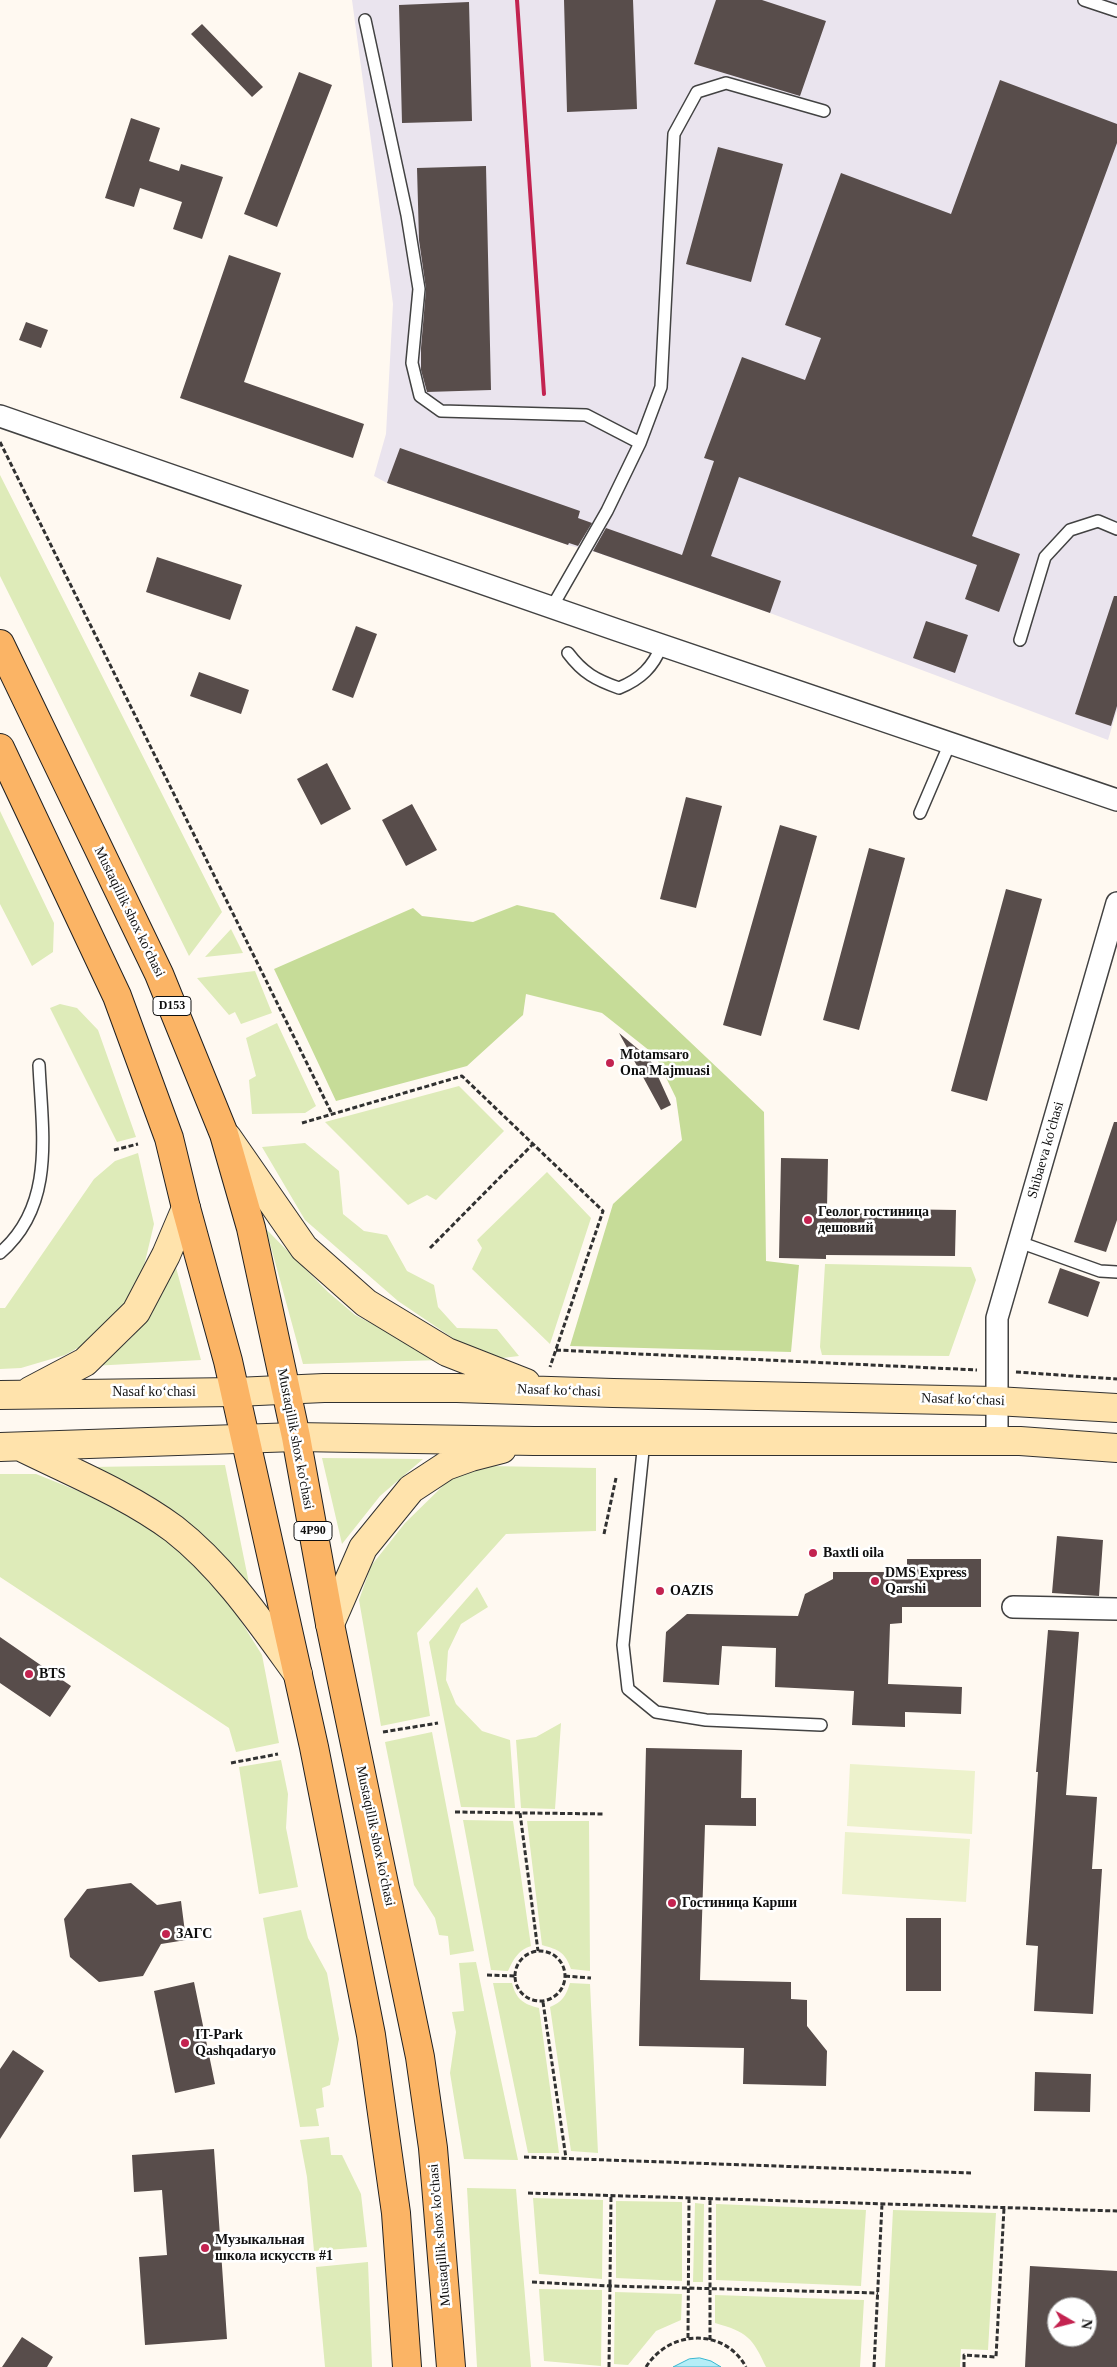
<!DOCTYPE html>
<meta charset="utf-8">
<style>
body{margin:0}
#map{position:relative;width:1117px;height:2367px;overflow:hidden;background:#fff9f1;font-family:Georgia,serif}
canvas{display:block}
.north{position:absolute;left:1047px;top:2297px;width:50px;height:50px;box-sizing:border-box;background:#fff;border:1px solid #9f9f9f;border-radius:50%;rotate:98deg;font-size:14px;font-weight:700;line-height:20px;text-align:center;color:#0f0f0f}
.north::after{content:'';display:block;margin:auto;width:18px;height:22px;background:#c32350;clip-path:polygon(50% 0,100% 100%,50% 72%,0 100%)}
</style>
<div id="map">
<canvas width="1117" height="2367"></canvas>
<div class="north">N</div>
</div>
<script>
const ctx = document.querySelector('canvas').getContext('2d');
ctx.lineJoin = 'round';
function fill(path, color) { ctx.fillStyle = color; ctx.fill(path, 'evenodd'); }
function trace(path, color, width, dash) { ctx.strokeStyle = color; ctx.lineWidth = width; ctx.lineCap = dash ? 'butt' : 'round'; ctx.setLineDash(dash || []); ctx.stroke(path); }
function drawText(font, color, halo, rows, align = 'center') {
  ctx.font = font + ' Georgia,serif'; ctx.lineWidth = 5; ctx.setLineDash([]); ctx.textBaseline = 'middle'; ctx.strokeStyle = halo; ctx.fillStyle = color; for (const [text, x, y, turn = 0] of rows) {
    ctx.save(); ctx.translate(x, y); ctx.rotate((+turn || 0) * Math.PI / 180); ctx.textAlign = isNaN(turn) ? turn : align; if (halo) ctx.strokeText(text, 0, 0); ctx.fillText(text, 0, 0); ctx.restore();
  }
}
const industrial = new Path2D(`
 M 352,0 L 1117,0 L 1117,710 L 1108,740 L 770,613 L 595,552 L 568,545 L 387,483 L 374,476 L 386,434 L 393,304 Z`);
const green = new Path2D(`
 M 0,475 L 222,912 L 189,956 L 0,576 Z
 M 0,811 L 54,923 L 53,952 L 32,966 L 0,904 Z
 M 231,929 L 243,953 L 205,957 Z
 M 255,971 L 272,1013 L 241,1024 L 235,1012 L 229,1015 L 197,978 Z
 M 60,1004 L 77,1008 L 98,1030 L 136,1137 L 117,1142 L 50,1008 Z
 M 277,1023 L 316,1106 L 305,1113 L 252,1114 L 249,1080 L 256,1076 L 246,1038 Z
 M 459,1086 L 504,1131 L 436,1200 L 427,1195 L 408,1205 L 325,1122 Z
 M 305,1143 L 339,1171 L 343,1214 L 364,1231 L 387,1235 L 407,1271 L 434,1285 L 438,1307 L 457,1328 L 497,1329 L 519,1356 L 494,1359 L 463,1345 L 398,1301 L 305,1220 L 262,1147 Z
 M 138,1153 L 154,1224 L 144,1266 L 123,1308 L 94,1339 L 65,1355 L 21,1368 L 0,1369 L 0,1308 L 5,1308 L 94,1179 L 115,1161 Z
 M 547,1172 L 591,1218 L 550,1344 L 472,1269 L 482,1248 L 477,1240 Z
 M 266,1229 L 328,1292 L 355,1315 L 442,1360 L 303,1364 Z
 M 174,1260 L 201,1360 L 92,1366 L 127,1342 L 149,1319 Z
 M 825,1264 L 971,1267 L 976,1280 L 949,1356 L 822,1355 L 820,1347 Z
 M 322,1458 L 423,1459 L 380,1496 L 342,1544 Z
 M 225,1465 L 252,1598 L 205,1538 L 151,1496 L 89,1467 Z
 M 488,1466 L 596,1468 L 596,1531 L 506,1534 L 417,1633 L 430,1716 L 381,1726 L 359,1600 L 371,1566 L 405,1523 L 450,1479 Z
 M 0,1474 L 36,1474 L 96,1498 L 155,1531 L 200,1569 L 237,1615 L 262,1655 L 279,1743 L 236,1752 L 229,1728 L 0,1577 Z
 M 477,1587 L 488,1607 L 461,1624 L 448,1651 L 446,1680 L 456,1704 L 482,1731 L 510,1740 L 515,1808 L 461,1807 L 429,1642 Z
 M 561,1723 L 555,1809 L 521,1808 L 516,1740 L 536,1737 Z
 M 432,1732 L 474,1951 L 450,1955 L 448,1936 L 439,1935 L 435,1918 L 414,1885 L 385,1742 Z
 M 281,1760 L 288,1794 L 286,1828 L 298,1887 L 259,1894 L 239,1767 Z
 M 463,1820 L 513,1821 L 531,1946 C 518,1950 513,1960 508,1971 L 491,1970 Z
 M 527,1821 L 589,1821 L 590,1971 L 571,1969 C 565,1952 559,1950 542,1945 Z
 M 301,1910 L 308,1938 L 327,1973 L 339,2039 L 330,2085 L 322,2088 L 324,2107 L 316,2109 L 319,2126 L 300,2127 L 263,1918 Z
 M 476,1962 L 518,2160 L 464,2159 L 450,2073 L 456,2032 L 452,2012 L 464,2011 L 459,1963 Z
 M 493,1983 L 512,1983 C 516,1999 523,2004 539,2008 L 559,2153 L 528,2153 Z
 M 570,1983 L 590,1984 L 598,2153 L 571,2151 L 550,2007 C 562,2002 566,1996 570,1983 Z
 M 329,2137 L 331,2155 L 342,2155 L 361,2194 L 367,2247 L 314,2251 L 307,2177 L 300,2140 Z
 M 467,2188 L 516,2189 L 531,2367 L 477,2367 Z
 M 533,2198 L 603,2200 L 602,2279 L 539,2274 Z
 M 616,2201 L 682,2202 L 682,2281 L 616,2278 Z
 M 695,2203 L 704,2204 L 703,2282 L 693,2282 Z
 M 716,2204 L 866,2210 L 861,2286 L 716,2280 Z
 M 893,2210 L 996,2213 L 988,2350 L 961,2349 L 960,2367 L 885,2367 Z
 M 368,2262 L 372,2367 L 325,2367 L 316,2267 Z
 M 539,2289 L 602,2290 L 601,2366 L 544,2361 Z
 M 615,2292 L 682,2294 L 681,2320 L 656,2331 L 628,2365 L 614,2364 Z
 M 715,2295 L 864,2300 L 860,2367 L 766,2367 C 752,2337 747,2332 715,2323 Z`);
const forest = new Path2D(`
 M 517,905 L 554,913 L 764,1112 L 766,1261 L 799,1265 L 791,1352 L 570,1346 L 613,1204 L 682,1140 L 676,1098 L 655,1055 L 602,1013 L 526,994 L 523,1015 L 467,1066 L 336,1101 L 274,969 L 413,908 L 422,916 L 473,922 Z`);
const pitch = new Path2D(`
 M 850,1764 L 975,1771 L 972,1834 L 847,1826 Z
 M 845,1832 L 970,1839 L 966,1902 L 842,1894 Z`);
const water = new Path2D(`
 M 700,2358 L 711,2361 L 721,2367 L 673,2367 L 689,2359 Z`);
const building = new Path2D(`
 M 564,0 L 633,0 L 637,109 L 567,112 Z
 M 716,0 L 762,0 L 826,21 L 800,96 L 694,64 Z
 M 469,2 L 472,121 L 402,123 L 399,5 Z
 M 202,24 L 263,87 L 252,97 L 191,34 Z
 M 299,72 L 332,85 L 277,227 L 244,214 Z
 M 1000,80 L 1117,124 L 1117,143 L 972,536 L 1020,554 L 999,612 L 965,599 L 977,565 L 739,477 L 711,556 L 781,581 L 770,613 L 593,551 L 606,528 L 682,555 L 714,461 L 704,458 L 742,357 L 805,380 L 821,338 L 785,325 L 841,173 L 951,214 Z
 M 131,118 L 160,128 L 149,161 L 179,171 L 181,164 L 223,177 L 202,239 L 173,229 L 182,202 L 140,188 L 134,207 L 105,198 Z
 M 718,147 L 783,164 L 751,282 L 686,264 Z
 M 486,166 L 491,390 L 427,392 L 421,370 L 421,348 L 426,289 L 419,240 L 417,168 Z
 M 229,255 L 281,273 L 244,382 L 364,424 L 353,458 L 180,398 Z
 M 26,322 L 48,330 L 41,348 L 19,340 Z
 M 400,448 L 580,511 L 578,518 L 592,523 L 578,546 L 569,543 L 568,545 L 387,483 Z
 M 157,557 L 242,585 L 230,620 L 146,592 Z
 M 1114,596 L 1117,596 L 1117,706 L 1111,726 L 1075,714 Z
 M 926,621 L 968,635 L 955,673 L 913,658 Z
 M 356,626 L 377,634 L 353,698 L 332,690 Z
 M 199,672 L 249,690 L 241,714 L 190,696 Z
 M 327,763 L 351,809 L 321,825 L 297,779 Z
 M 686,797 L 722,806 L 696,908 L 660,899 Z
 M 412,804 L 437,850 L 406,866 L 382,820 Z
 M 780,825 L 817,836 L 761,1036 L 723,1025 Z
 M 869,848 L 905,858 L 859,1030 L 823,1020 Z
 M 1006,889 L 1042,899 L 987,1101 L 951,1091 Z
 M 619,1033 L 650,1059 L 671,1105 L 661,1110 Z
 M 1114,1122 L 1117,1122 L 1117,1220 L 1106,1252 L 1074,1242 Z
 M 781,1158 L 828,1159 L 827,1208 L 956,1210 L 955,1256 L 826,1255 L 826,1259 L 779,1258 Z
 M 1060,1268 L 1100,1282 L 1088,1317 L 1048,1303 Z
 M 1057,1536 L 1103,1540 L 1099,1596 L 1052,1593 Z
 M 907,1559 L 981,1559 L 981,1607 L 902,1607 L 902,1623 L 890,1624 L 888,1684 L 962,1687 L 961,1714 L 905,1712 L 905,1727 L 852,1725 L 854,1691 L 775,1687 L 776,1648 L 722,1646 L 719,1685 L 663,1682 L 666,1632 L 687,1614 L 798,1616 L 805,1594 L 833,1579 L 833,1572 L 907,1572 Z
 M 1048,1630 L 1079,1632 L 1066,1795 L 1097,1797 L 1092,1869 L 1102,1869 L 1093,2014 L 1034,2011 L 1038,1946 L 1026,1945 L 1038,1772 L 1036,1772 Z
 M 0,1637 L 71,1686 L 50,1717 L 0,1683 Z
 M 646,1748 L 742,1750 L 741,1798 L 756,1798 L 756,1826 L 705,1825 L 700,1980 L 791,1982 L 791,1999 L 807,2000 L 807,2026 L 827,2051 L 826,2086 L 743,2084 L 744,2048 L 639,2046 Z
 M 131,1883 L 157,1905 L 181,1901 L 186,1940 L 161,1944 L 143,1976 L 99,1982 L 70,1957 L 64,1919 L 87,1889 Z
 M 906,1918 L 941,1918 L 941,1991 L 906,1991 Z
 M 194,1982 L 215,2084 L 175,2093 L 154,1991 Z
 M 13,2050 L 44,2071 L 0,2139 L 0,2069 Z
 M 1035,2072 L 1091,2074 L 1090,2112 L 1034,2111 Z
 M 214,2149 L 227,2339 L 145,2345 L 139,2257 L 167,2255 L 162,2190 L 134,2192 L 132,2155 Z
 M 1030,2266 L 1117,2271 L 1117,2367 L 1025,2367 ZM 1057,2307 L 1087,2307 L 1087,2337 L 1057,2337 Z
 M 22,2337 L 53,2357 L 47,2367 L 2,2367 Z`);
const path = new Path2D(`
 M 0,442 L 332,1114
 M 302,1123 L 462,1076 L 603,1211 L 550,1367
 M 114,1150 L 138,1144
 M 430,1248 L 533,1144
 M 556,1350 L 977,1370
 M 1016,1372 L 1117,1379
 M 604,1534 L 616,1478
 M 383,1732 L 438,1723
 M 231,1763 L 278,1754
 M 455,1812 L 605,1814
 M 520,1813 L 538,1951
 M515 1976a25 25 0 1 1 50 0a25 25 0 1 1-50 0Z
 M 487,1975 L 515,1976
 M 565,1976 L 591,1978
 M 543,2002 L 566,2158
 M 524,2157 L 971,2173
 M 528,2193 L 1117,2211
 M 532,2282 L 610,2286 L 878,2293
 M 688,2338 L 689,2198
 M 710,2340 L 710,2199
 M 609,2367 L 611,2196
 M 646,2367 C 669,2330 724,2327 746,2367
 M 874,2367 L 882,2204
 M 964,2367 L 964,2355 L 996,2357 L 1004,2208`);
const service = new Path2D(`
 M 1084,0 L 1117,11
 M 365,20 L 407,215 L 419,289 L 412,363 L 420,396 L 441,411 L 586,415 L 640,443
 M 552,607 L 607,511 L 640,443 L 661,387 L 674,134 L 697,92 L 726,83 L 824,111
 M 1020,640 L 1045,557 L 1070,530 L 1098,521 L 1117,529
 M 568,653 C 583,673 596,680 619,688 C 641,679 653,667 662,645
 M 920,813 L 950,743
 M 1019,1242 L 1100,1271 L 1117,1272
 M 0,1253 C 56,1205 42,1132 39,1065
 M 644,1441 L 623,1645 L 628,1689 L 656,1712 L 706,1720 L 821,1725`);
const minor = new Path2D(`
 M 0,416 L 617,630 L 1117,800
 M 997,1441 L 997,1318 L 1117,903
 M 1013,1607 L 1117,1609`);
const secondary = new Path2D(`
 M 227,1137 L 304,1248 L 366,1303 L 447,1352 L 526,1383
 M 30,1391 L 85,1362 L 136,1312 L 166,1255 L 186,1208
 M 0,1395 L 236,1392 L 324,1388 L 457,1388 L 613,1393 L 996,1401 L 1117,1408
 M 0,1447 L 296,1437 L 534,1441 L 1020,1441 L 1117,1448
 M 23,1448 C 74,1473 128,1495 174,1529 C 224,1568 261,1623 298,1674
 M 330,1624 L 363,1548 L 411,1489 L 446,1466 L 471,1457 L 502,1449`);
const primary = new Path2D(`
 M 0,644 L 159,974 L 224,1134 L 251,1228 L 296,1437 L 330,1624 L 420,2057 L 433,2148 L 451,2367
 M 0,748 L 117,996 L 169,1138 L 186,1208 L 228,1361 L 314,1747 L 371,2035 L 396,2213 L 407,2367`);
const rail = new Path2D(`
 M 517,0 L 544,394`);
const markers = [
 [610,1063,5,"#c32350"],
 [808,1220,5,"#c32350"],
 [813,1553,5,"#c32350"],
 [875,1581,5,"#c32350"],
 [660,1591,5,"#c32350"],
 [29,1674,5,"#c32350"],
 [672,1903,5,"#c32350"],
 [166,1934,5,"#c32350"],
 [185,2043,5,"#c32350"],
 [205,2248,5,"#c32350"]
];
const shields = [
 [172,1006,38],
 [313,1531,38]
];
const shieldNames = [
 ["D153",172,1006],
 ["4P90",313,1531]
];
const streetNames = [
 ["Mustaqillik shox ko'chasi",129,912,64],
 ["Shibaeva ko'chasi",1046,1150,-74],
 ["Nasaf ko‘chasi",559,1391,2],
 ["Nasaf ko‘chasi",154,1392],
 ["Nasaf ko‘chasi",963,1400,2],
 ["Mustaqillik shox ko'chasi",295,1439,79],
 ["Mustaqillik shox ko'chasi",375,1836,78],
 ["Mustaqillik shox ko'chasi",440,2235,-95]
];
const poiNames = [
 ["Motamsaro",620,1055],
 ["Ona Majmuasi",620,1071],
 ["Геолог гостиница",818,1212],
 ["дешовий",818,1228],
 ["Baxtli oila",823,1553],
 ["DMS Express",885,1573],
 ["Qarshi",885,1589],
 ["OAZIS",670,1591],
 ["BTS",39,1674],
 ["Гостиница Карши",682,1903],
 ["ЗАГС",176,1934],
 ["IT-Park",195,2035],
 ["Qashqadaryo",195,2051],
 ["Музыкальная",215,2240],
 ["школа искусств #1",215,2256]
];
fill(industrial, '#eae4ee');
fill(green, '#deebb9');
fill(forest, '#c6dc98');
fill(pitch, '#edf2cc');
fill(water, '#b5eef7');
trace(water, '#3ab7d0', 1);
fill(building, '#584d4b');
trace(service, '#424242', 14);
trace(minor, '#424242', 24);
trace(secondary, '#313131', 30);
trace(primary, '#202020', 30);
trace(path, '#313131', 3, [5, 2.5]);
trace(service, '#fff', 11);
trace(minor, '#fff', 21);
trace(secondary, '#ffe3ac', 28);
trace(primary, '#fbb465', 28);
trace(rail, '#c32350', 4);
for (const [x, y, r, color] of markers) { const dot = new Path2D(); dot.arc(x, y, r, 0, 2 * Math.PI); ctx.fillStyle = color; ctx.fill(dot); trace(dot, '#fff', 2); }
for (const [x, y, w] of shields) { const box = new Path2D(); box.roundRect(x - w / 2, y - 9.5, w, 19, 4); ctx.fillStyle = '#fff'; ctx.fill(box); trace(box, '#0f0f0f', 1); }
drawText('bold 12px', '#0f0f0f', null, shieldNames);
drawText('14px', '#0f0f0f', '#fff', streetNames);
drawText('bold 14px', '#0f0f0f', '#fff', poiNames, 'left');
</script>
